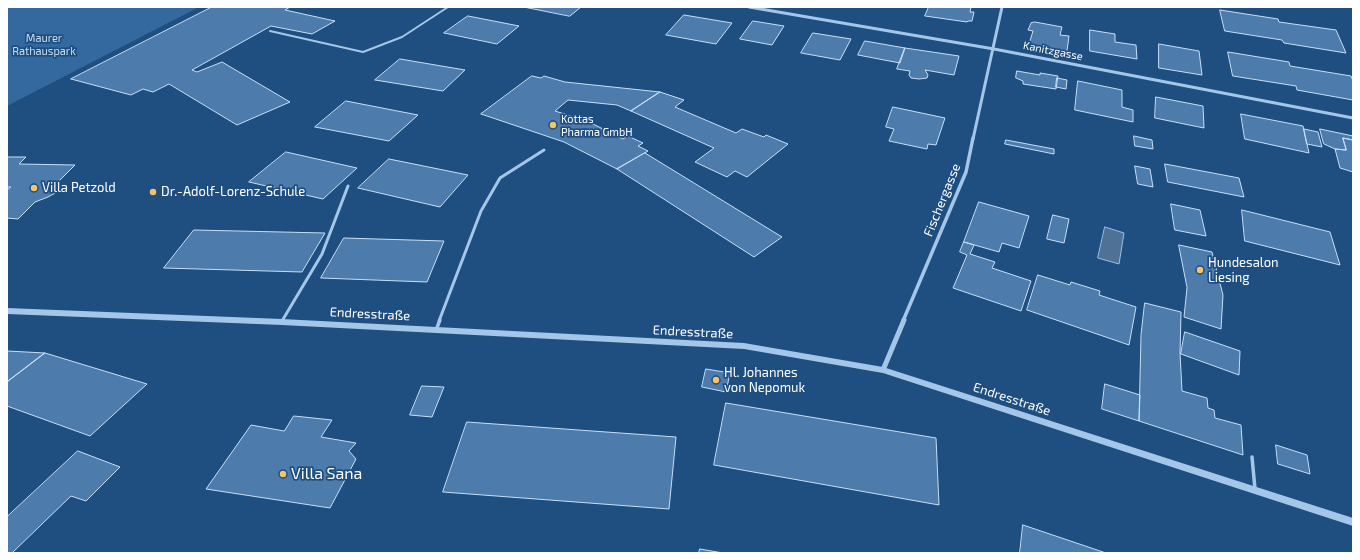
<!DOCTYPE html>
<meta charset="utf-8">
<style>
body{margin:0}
#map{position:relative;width:1360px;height:560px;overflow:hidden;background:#1f4e80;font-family:"Exo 2",sans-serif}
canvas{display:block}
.frame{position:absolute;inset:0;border:8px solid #fff;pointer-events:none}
</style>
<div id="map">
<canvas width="1360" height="560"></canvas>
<div class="frame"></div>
</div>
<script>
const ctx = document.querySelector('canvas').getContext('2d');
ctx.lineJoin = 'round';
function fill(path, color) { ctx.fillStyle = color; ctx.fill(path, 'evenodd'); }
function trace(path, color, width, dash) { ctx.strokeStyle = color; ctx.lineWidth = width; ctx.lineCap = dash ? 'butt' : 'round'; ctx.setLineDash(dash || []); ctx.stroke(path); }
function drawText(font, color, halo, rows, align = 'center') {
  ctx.font = font + ' "Exo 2",sans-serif'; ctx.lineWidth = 3.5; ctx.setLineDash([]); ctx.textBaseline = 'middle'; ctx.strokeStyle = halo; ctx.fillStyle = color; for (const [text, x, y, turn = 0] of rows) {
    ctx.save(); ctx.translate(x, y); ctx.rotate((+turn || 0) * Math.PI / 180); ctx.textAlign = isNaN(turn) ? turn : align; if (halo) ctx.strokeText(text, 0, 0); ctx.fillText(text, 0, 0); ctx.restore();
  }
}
const green = new Path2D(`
 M 7,7 L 199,7 L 7,106 Z`);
const water = new Path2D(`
 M 1105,227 L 1124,233 L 1119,264 L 1098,258 Z`);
const building = new Path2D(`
 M 212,7 L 290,7 L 285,10 L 335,21 L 312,34 L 271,26 L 192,70 L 197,72 L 222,62 L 290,102 L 237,125 L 169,84 L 153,92 L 143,89 L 131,95 L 71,79 Z
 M 524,7 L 581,7 L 570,16 Z
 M 929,7 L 971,7 L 970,12 L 974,12 L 972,21 L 968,21 L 967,22 L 925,16 Z
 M 1220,10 L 1278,19 L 1279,22 L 1336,30 L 1346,53 L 1284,43 L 1282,40 L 1225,31 Z
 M 684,15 L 732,23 L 716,44 L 666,35 Z
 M 468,16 L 519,26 L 497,44 L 444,33 Z
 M 753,21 L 784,26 L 772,45 L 740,39 Z
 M 1035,22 L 1062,27 L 1060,35 L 1069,36 L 1067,51 L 1029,44 L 1033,31 L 1028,30 L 1031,23 Z
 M 1090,30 L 1115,34 L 1115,42 L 1136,45 L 1137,59 L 1090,51 Z
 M 813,33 L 851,39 L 840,60 L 801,53 Z
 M 865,41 L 905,48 L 900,63 L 858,55 Z
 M 1159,44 L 1199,51 L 1202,75 L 1159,68 Z
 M 905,48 L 959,56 L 954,75 L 925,70 L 928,75 L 927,78 L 919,79 L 911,78 L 909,75 L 910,71 L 897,69 Z
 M 1228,52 L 1289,62 L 1290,66 L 1351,76 L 1353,81 L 1353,100 L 1297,90 L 1296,86 L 1233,76 Z
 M 400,59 L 465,70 L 443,91 L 375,80 Z
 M 1017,71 L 1040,75 L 1040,73 L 1058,76 L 1056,89 L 1023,84 L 1023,81 L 1016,78 Z
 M 532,76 L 541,78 L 544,76 L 565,82 L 660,92 L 631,111 L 617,105 L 568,100 L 555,111 L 587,121 L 623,139 L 628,136 L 643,143 L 638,146 L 648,151 L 617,169 L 564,142 L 481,114 Z
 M 1057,78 L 1067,80 L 1066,89 L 1056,87 Z
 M 1078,81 L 1122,90 L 1122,107 L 1133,110 L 1133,122 L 1075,110 Z
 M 660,92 L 684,100 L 675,107 L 736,133 L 742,129 L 764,137 L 766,135 L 788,144 L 747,177 L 735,171 L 727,177 L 695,162 L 714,148 L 631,111 Z
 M 1156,97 L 1203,106 L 1204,128 L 1155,118 Z
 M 346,101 L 418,115 L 389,141 L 315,127 Z
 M 893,107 L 945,118 L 936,145 L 928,144 L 927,149 L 889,141 L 894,129 L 886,127 Z
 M 1241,114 L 1303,126 L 1309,153 L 1245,139 Z
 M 1304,129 L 1318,132 L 1322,147 L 1307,144 Z
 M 1320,129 L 1353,136 L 1353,140 L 1343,138 L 1346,150 L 1335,149 L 1324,144 Z
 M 1134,136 L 1152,140 L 1153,149 L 1135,146 Z
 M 1343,138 L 1353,140 L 1353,172 L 1340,168 L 1335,149 L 1346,150 Z
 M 1006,140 L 1054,149 L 1054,154 L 1005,144 Z
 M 286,152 L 357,168 L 323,199 L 249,182 Z
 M 645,153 L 782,237 L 754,257 L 617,169 Z
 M 7,157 L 26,157 L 19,164 L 75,165 L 59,181 L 61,186 L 57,192 L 48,197 L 35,202 L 18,219 L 7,218 L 7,190 L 11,187 L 7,187 Z
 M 389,159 L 468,175 L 440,207 L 358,188 Z
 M 1165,164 L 1239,178 L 1244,197 L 1168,182 Z
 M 1135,166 L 1150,169 L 1153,187 L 1138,184 Z
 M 979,202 L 1029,216 L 1019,248 L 1002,243 L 999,252 L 964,242 Z
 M 1171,204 L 1200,210 L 1206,236 L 1175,230 Z
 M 1242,210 L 1330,232 L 1340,265 L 1245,241 Z
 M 1053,215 L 1069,219 L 1064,243 L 1047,239 Z
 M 194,230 L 325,233 L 302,272 L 164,268 Z
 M 344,238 L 444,241 L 427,282 L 321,278 Z
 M 964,242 L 974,245 L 970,254 L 995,262 L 992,268 L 1031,281 L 1021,311 L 953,288 L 967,255 L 960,252 Z
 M 1179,245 L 1212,252 L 1223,295 L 1221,329 L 1184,317 L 1187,288 Z
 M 1038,275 L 1070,285 L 1071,282 L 1100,291 L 1099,295 L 1136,307 L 1129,345 L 1027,310 Z
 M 1145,303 L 1181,312 L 1180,353 L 1182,391 L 1207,398 L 1208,408 L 1214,410 L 1215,418 L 1241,425 L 1243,455 L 1139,421 L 1141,335 Z
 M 1185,332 L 1240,351 L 1239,375 L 1181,354 Z
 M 7,351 L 45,353 L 7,382 Z
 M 45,353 L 147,384 L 90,436 L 7,406 L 7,382 Z
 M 706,369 L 730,373 L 726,392 L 702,387 Z
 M 1105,384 L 1140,395 L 1139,421 L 1102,409 Z
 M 422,386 L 444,387 L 432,417 L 410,415 Z
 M 726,403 L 936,438 L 939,505 L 714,465 Z
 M 294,416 L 332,420 L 321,437 L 356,443 L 349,451 L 356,459 L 330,508 L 206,489 L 251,425 L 284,431 Z
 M 467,422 L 676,437 L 669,509 L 443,492 Z
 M 1276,445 L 1307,455 L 1310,474 L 1278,464 Z
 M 78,451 L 120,467 L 86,501 L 71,496 L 12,553 L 7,553 L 7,517 Z
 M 1023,525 L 1106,553 L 1020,553 Z
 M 700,549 L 723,553 L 699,553 Z`);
const serviceFar2 = new Path2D(`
 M 270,31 L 363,52 L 402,37 L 448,7`);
const serviceFar1 = new Path2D(`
 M 282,321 L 322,254 L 348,186
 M 439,321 L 481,211 L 500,178 L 544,150`);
const service = new Path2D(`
 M 282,322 L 283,320
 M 436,330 L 440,320
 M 1252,457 L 1255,489`);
const minorFar2 = new Path2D(`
 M 749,7 L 994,49 L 1353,118
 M 973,139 L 1002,7`);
const minorFar1 = new Path2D(`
 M 903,321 L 966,172 L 973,138`);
const minor = new Path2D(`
 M 883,370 L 904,320`);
const tertiary = new Path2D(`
 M 7,308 L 282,319 L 744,343 L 883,367 L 1353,518 L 1353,526 L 883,373 L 744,349 L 282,325 L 7,314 Z`);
const markers = [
 [553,125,4,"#f6c464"],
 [34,188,4,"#f6c464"],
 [153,192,4,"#f6c464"],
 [1200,270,4,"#f6c464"],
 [716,380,4,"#f6c464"],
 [283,474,4,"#f6c464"]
];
const farParknames = [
 ["Maurer",44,38],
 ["Rathauspark",44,51]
];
const farStreetnames = [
 ["Kanitzgasse",1053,51,11]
];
const farPoinames = [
 ["Kottas",561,119],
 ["Pharma GmbH",561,132]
];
const poiNames = [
 ["Villa Petzold",42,188],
 ["Dr.-Adolf-Lorenz-Schule",161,192],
 ["Hundesalon",1208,263],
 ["Liesing",1208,278],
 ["Hl. Johannes",724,373],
 ["von Nepomuk",724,388]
];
const streetNames = [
 ["Fischergasse",942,200,-68],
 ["Endresstraße",370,314,3],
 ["Endresstraße",693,332,3],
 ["Endresstraße",1012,399,18]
];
const nearPoinames = [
 ["Villa Sana",291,474]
];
fill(green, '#33699e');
fill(water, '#4e7195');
trace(water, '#98c2ea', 1);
fill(building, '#4c7bac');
trace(building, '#c8dff6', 1);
trace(serviceFar2, '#a4c6e8', 2);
trace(serviceFar1, '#a4c6e8', 3);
trace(service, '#a4c6e8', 3.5);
trace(minorFar2, '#a4c6e8', 3);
trace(minorFar1, '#a4c6e8', 3.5);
trace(minor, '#a4c6e8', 5);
fill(tertiary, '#a4c6e8');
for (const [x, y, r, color] of markers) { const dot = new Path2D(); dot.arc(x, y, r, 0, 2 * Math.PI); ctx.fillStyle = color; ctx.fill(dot); trace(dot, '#1f4e80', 1.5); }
drawText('11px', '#c8dff6', '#1f4e80', farParknames);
drawText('11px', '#fff', '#1f4e80', farStreetnames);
drawText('11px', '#fff', '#1f4e80', farPoinames, 'left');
drawText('13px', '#fff', '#1f4e80', poiNames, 'left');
drawText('13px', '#fff', '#1f4e80', streetNames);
drawText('16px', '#fff', '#1f4e80', nearPoinames, 'left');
</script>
